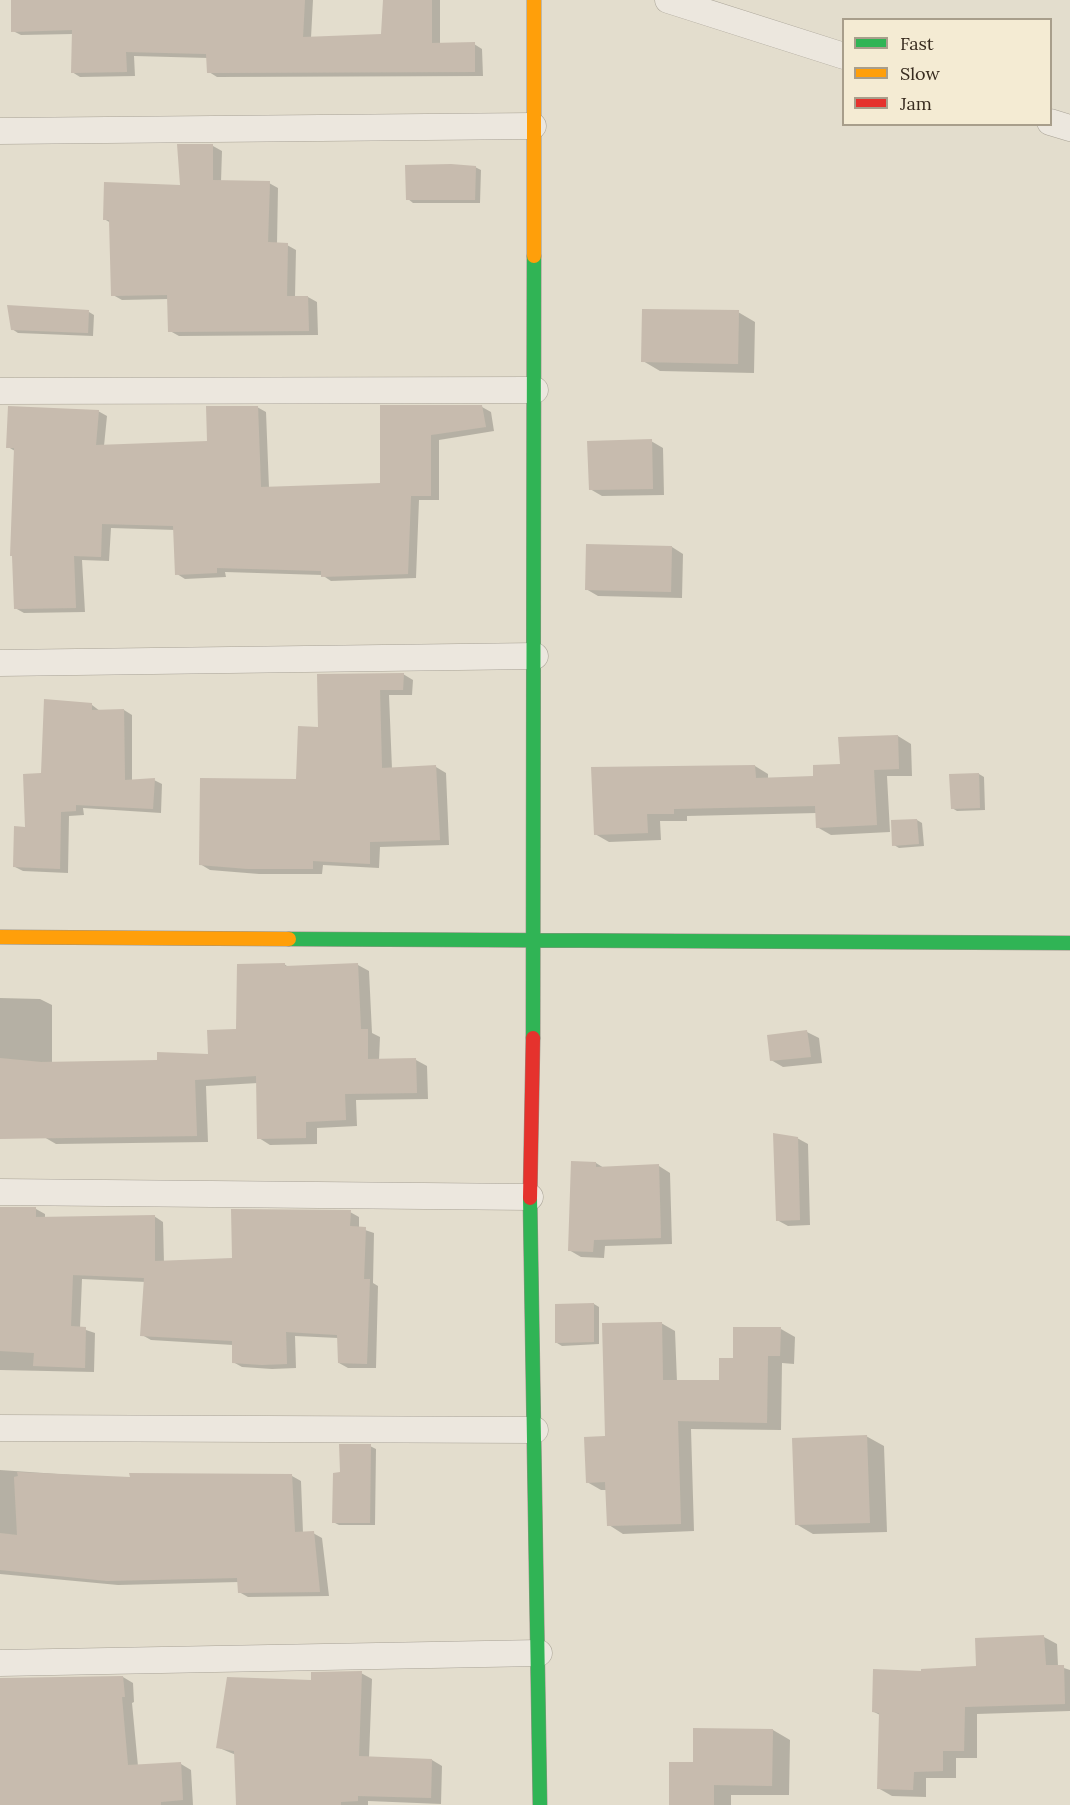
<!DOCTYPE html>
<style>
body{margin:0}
#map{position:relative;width:1070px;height:1805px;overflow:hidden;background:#e3ddcd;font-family:Lora,serif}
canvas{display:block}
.legend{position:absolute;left:842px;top:18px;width:210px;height:108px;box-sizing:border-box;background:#f4ebd3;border:2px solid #a89e8b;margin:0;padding:8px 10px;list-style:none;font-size:18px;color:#372b1f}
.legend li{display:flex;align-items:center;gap:12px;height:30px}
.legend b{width:30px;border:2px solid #a89e8b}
</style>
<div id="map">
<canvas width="1070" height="1805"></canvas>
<ul class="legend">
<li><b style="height:8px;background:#30b455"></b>Fast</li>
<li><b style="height:8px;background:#ff9f0a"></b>Slow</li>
<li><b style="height:8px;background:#e5322d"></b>Jam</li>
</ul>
</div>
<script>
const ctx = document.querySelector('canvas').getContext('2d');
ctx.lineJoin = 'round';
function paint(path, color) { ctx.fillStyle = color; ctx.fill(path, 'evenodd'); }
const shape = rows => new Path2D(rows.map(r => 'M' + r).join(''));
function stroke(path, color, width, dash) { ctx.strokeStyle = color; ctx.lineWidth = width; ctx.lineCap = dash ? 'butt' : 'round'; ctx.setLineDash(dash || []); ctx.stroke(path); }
paint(shape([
 [13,0,313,0,311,38,383,35,384,0,440,0,440,44,474,44,482,49,483,76,217,77,209,72,208,58,134,56,135,76,80,77,72,72,73,34,21,35,13,31],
 [179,146,213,146,222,151,221,182,269,183,278,188,277,244,287,245,296,250,295,297,308,297,317,302,318,335,179,336,170,331,169,299,122,300,113,295,111,223,104,219,181,187],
 [475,167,481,170,480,203,413,203,408,199],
 [89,312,94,315,93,336,18,333,12,329],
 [738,312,755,322,754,373,660,371,643,361],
 [257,407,266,412,269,488,381,485,381,407,482,407,491,412,494,431,439,440,439,500,419,500,416,578,331,581,322,575,225,572,226,577,185,579,177,574,175,530,111,528,109,561,82,560,85,612,24,613,15,608,15,451,8,447,98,411,107,416,104,446,209,443],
 [651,441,663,448,664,495,602,496,590,489],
 [672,547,683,554,682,598,598,596,586,589],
 [403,674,413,680,412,695,389,695,392,769,436,767,446,773,449,845,380,847,379,868,323,865,322,874,259,874,210,870,200,864,298,780,320,728],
 [92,705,100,711,124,710,132,715,132,781,154,780,162,784,161,813,83,808,84,815,69,816,68,873,23,871,15,867,42,774],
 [898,736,911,744,912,776,887,776,890,832,831,835,817,827,817,813,687,816,687,821,660,821,661,840,609,842,595,834,755,766,768,774,768,779,815,777],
 [979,774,984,777,985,810,957,811,952,808],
 [917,820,922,823,924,846,899,848,894,845],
 [284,964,290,968,358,965,369,971,372,1033,380,1037,379,1060,416,1060,427,1066,428,1099,356,1100,357,1126,317,1128,317,1144,270,1145,259,1138,258,1083,206,1086,208,1142,56,1144,44,1137,0,1085,0,998,40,999,52,1005,52,1063,159,1061,210,1056,237,1030],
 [807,1032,819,1038,822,1063,783,1067,771,1060],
 [797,1138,808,1144,810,1225,788,1226,777,1220],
 [572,1162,596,1163,604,1168,659,1166,670,1173,672,1244,605,1246,604,1258,581,1257,569,1250],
 [0,1209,36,1209,45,1214,45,1218,154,1216,163,1222,164,1263,234,1260,350,1212,359,1217,359,1228,374,1233,373,1283,378,1286,376,1368,348,1368,339,1363,338,1338,295,1336,296,1368,272,1369,242,1367,233,1362,233,1345,151,1340,142,1335,146,1282,82,1279,80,1328,95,1333,94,1372,0,1370],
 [594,1304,599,1307,599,1344,562,1346,557,1343],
 [661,1323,675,1331,677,1382,720,1382,781,1329,795,1337,794,1364,782,1363,781,1430,691,1429,694,1531,623,1534,609,1525,607,1490,601,1490,587,1482],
 [866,1436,884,1446,887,1532,813,1534,796,1524],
 [370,1446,376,1449,375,1525,339,1525,333,1522,342,1474],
 [0,1470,131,1479,292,1476,301,1481,303,1533,313,1533,322,1538,329,1596,248,1597,239,1592,239,1582,118,1585,0,1574],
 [1044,1637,1057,1644,1058,1666,1070,1670,1070,1711,977,1714,977,1758,956,1758,956,1778,926,1778,926,1797,892,1796,878,1788,880,1715,874,1712,923,1673,977,1668,977,1639],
 [361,1673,372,1679,369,1758,432,1760,442,1766,441,1804,368,1801,368,1805,237,1805,236,1755,217,1747,313,1681],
 [123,1677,133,1683,134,1702,132,1703,138,1766,181,1764,191,1770,193,1805,0,1805,0,1702],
 [773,1730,790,1740,789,1795,731,1795,731,1805,670,1805,694,1764]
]), '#0003');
paint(shape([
 [11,0,305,0,303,37,381,34,383,0,432,0,432,43,475,42,475,72,207,73,206,54,126,52,127,72,71,73,72,30,11,32],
 [177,144,213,144,213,180,270,181,268,242,288,243,287,296,308,296,309,331,168,332,167,295,111,296,109,220,103,220,104,182,180,185],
 [451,164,476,166,475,200,406,200,405,165],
 [7,305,89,310,88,333,11,330],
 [642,309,739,310,738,364,641,362],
 [380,405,482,405,486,427,431,435,431,496,411,496,408,574,321,577,321,571,217,568,217,573,175,575,173,526,102,524,101,557,74,556,76,608,14,609,12,556,10,556,14,448,6,448,8,406,99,410,96,445,207,441,206,406,258,406,261,487,380,483],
 [652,439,653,489,589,490,587,441],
 [586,544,672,546,671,592,585,590],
 [404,673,403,690,380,690,382,768,436,765,440,840,370,842,370,864,313,861,313,869,248,869,199,865,200,778,296,779,298,726,318,727,317,674],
 [44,699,92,703,92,710,124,709,125,780,155,778,153,809,76,805,76,811,61,812,60,869,13,867,14,826,25,827,23,774,41,773],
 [898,735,899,769,874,770,877,825,816,828,815,806,674,809,674,814,647,814,648,833,594,835,591,767,755,765,756,778,813,776,813,765,840,764,838,737],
 [979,773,980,808,951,809,949,774],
 [917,819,919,844,892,846,891,820],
 [285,963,285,966,358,963,361,1029,368,1029,368,1059,416,1058,417,1093,345,1094,346,1120,306,1122,306,1138,257,1139,256,1076,195,1080,197,1136,0,1139,0,1058,41,1062,157,1060,157,1052,208,1054,207,1030,236,1029,237,964],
 [807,1030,811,1057,770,1061,767,1035],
 [773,1133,798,1137,800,1220,776,1221],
 [571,1161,596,1162,596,1167,659,1164,661,1238,594,1240,593,1252,568,1251],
 [0,1207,36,1207,36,1217,155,1215,155,1261,232,1258,231,1209,351,1210,350,1226,366,1227,364,1279,370,1279,367,1364,338,1363,337,1335,286,1332,287,1364,262,1365,232,1363,232,1341,140,1336,144,1278,73,1275,71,1326,86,1327,85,1368,33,1366,34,1353,0,1351],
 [594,1303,594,1342,555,1343,555,1304],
 [662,1322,663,1380,719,1380,719,1358,733,1358,733,1327,781,1327,780,1356,768,1356,767,1423,678,1421,681,1524,607,1526,605,1482,586,1483,584,1437,605,1436,602,1323],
 [867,1435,870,1523,795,1525,792,1438],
 [339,1444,371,1444,370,1523,332,1523,333,1473,340,1472],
 [17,1472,130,1477,129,1473,292,1474,295,1532,314,1531,320,1592,238,1593,237,1578,107,1581,0,1570,0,1533,17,1535,14,1477,18,1476],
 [1044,1635,1046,1665,1064,1665,1065,1704,965,1707,964,1751,943,1751,943,1771,914,1772,913,1790,877,1789,879,1713,872,1712,873,1669,921,1671,921,1669,976,1666,975,1638],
 [362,1671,359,1756,432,1759,431,1798,358,1796,358,1801,341,1802,341,1805,236,1805,234,1751,216,1748,227,1677,311,1680,311,1672],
 [123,1676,125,1697,122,1697,128,1765,181,1762,183,1800,161,1802,161,1805,0,1805,0,1678],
 [693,1728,773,1729,772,1786,714,1785,714,1805,669,1805,669,1762,693,1762]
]), '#c7bbae');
const street = shape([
 [668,0,844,56],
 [1050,122,1070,128],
 [0,131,533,126],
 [0,391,535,390],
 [0,663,535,656],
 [0,1192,530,1197],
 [0,1428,535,1430],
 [0,1663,539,1653]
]);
const fast = shape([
 [289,939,1070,943],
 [533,1038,534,256],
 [530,1198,540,1805]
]);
const slow = shape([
 [534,0,534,256],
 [0,937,289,939]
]);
const jam = shape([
 [530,1198,533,1038]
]);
stroke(street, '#a8a296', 27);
stroke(fast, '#989186', 15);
stroke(slow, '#989186', 15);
stroke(jam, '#989186', 15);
stroke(street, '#ece7de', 26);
stroke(fast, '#30b455', 14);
stroke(slow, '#ff9f0a', 14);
stroke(jam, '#e5322d', 14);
</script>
